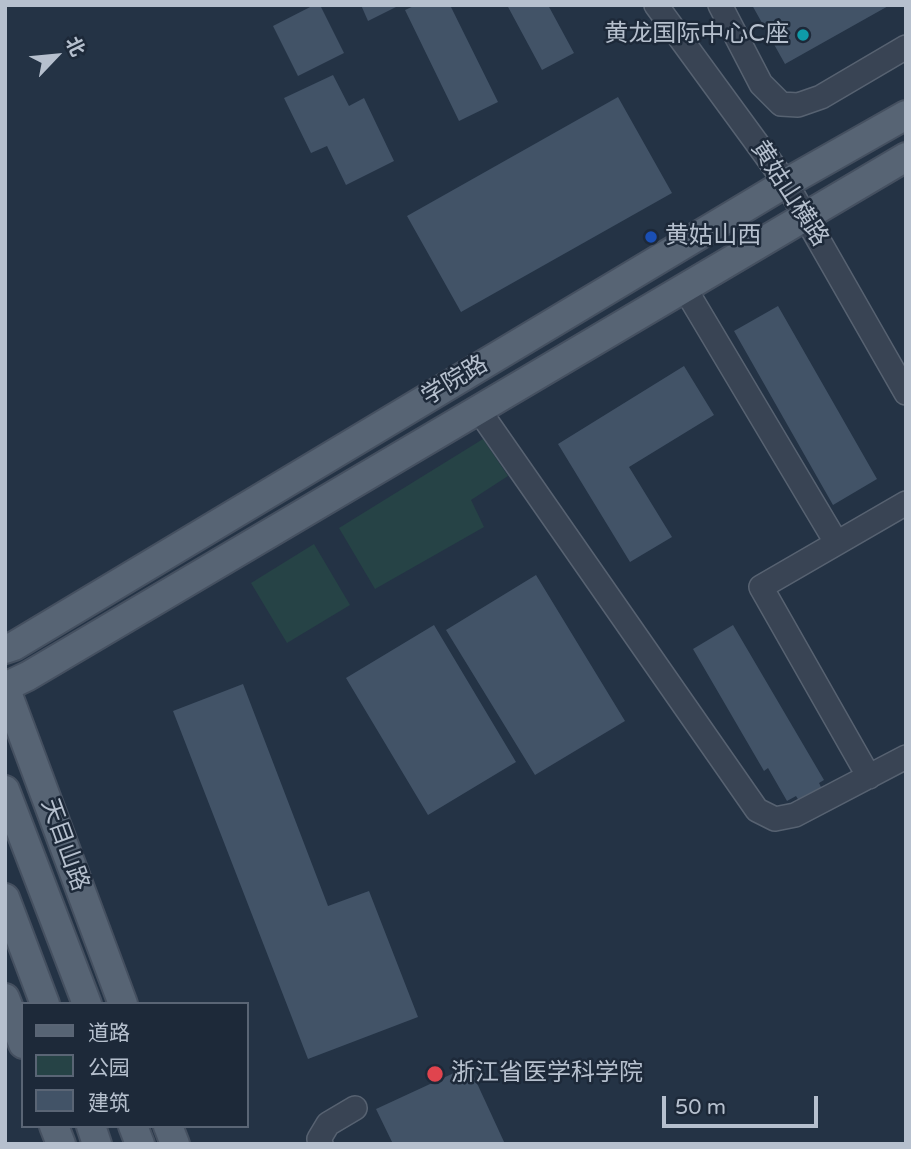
<!DOCTYPE html>
<meta charset="utf-8">
<style>
body{margin:0}
#map{position:relative;width:911px;height:1149px;overflow:hidden;background:#243345;font-family:"Varela Round","Noto Sans SC",sans-serif}
canvas{display:block}
.frame{position:absolute;inset:0;border:7px solid #b6c0ce;pointer-events:none}
.legend{position:absolute;left:21px;top:1002px;width:228px;height:126px;box-sizing:border-box;background:#1d2939;border:2px solid #5a6575;margin:0;padding:9px 12px;list-style:none;font-size:21px;color:#b6c0ce}
.legend li{display:flex;align-items:center;gap:14px;height:35px}
.legend b{width:35px;border:2px solid #5a6575}
.north{position:absolute;left:21px;top:21px;width:70px;height:70px;-webkit-text-stroke:5px #1d2939;paint-order:stroke;rotate:64deg;font-size:19px;font-weight:700;line-height:28px;text-align:center;color:#b6c0ce}
.north::after{content:'';display:block;margin:auto;width:24px;height:32px;background:#b6c0ce;clip-path:polygon(50% 0,100% 100%,50% 72%,0 100%)}
.scale{position:absolute;left:662px;top:1096px;width:156px;height:32px;box-sizing:border-box;border:4px solid #b6c0ce;border-top:0;padding-left:9px;font-size:21px;line-height:24px;white-space:nowrap;color:#b6c0ce;-webkit-text-stroke:5px #1d2939;paint-order:stroke}
</style>
<div id="map">
<canvas width="911" height="1149"></canvas>
<div class="frame"></div>
<ul class="legend">
<li><b style="height:9px;background:#576474"></b>道路</li>
<li><b style="height:19px;background:#264346"></b>公园</li>
<li><b style="height:19px;background:#425367"></b>建筑</li>
</ul>
<div class="north">北</div>
<div class="scale">50 m</div>
</div>
<script>
const ctx = document.querySelector('canvas').getContext('2d');
ctx.lineJoin = 'round';
function paint(path, color) { ctx.fillStyle = color; ctx.fill(path, 'evenodd'); }
const shape = rows => new Path2D(rows.map(r => 'M' + r).join(''));
function stroke(path, color, width, dash) { ctx.strokeStyle = color; ctx.lineWidth = width; ctx.lineCap = dash ? 'butt' : 'round'; ctx.setLineDash(dash || []); ctx.stroke(path); }
function label(font, color, halo, rows, align = 'center') {
  ctx.font = font + ' "Varela Round","Noto Sans SC",sans-serif'; ctx.lineWidth = 5; ctx.setLineDash([]); ctx.textBaseline = 'middle'; ctx.strokeStyle = halo; ctx.fillStyle = color; for (const [text, x, y, turn = 0] of rows) {
    ctx.save(); ctx.translate(x, y); ctx.rotate((+turn || 0) * Math.PI / 180); ctx.textAlign = isNaN(turn) ? turn : align; if (halo) ctx.strokeText(text, 0, 0); ctx.fillText(text, 0, 0); ctx.restore();
  }
}
paint(shape([
 [483,439,508,476,471,500,484,527,375,589,339,528],
 [314,544,350,605,287,643,251,583]
]), '#264346');
paint(shape([
 [314,5,320,5,344,53,298,76,273,26],
 [361,5,400,5,368,21],
 [416,5,450,5,498,102,459,121,405,10],
 [507,5,548,5,574,53,542,70],
 [752,5,890,5,785,64],
 [333,75,349,106,364,98,394,161,346,185,327,146,311,153,284,98],
 [618,97,672,193,461,312,407,216],
 [778,306,877,479,833,505,734,331],
 [684,366,714,415,629,467,672,537,630,562,558,444],
 [536,575,625,721,535,775,446,630],
 [434,625,516,762,428,815,346,678],
 [733,625,824,780,819,783,824,793,802,806,796,796,787,801,768,768,764,771,693,649],
 [243,684,328,906,369,891,418,1017,308,1059,173,711],
 [469,1066,505,1144,393,1144,376,1109]
]), '#425367');
const minor = shape([
 [656,5,786,183,906,393],
 [720,5,761,84,781,104,798,105,821,97,906,47],
 [684,287,836,542],
 [478,409,757,810,775,819,795,815,906,757],
 [869,777,761,587,906,503],
 [321,1144,319,1139,328,1124,355,1108]
]);
const major = shape([
 [5,649,14,646,786,183,906,115],
 [5,687,28,676,906,157],
 [5,687,123,1004],
 [5,790,87,1004],
 [5,898,45,1004],
 [5,998,23,1044],
 [54,1126,61,1144],
 [91,1126,97,1144],
 [133,1126,140,1144],
 [168,1126,175,1144]
]);
stroke(minor, '#576271', 26);
stroke(major, '#455060', 32);
stroke(minor, '#394454', 23);
stroke(major, '#576474', 28);
for (const [x, y, r, color] of [
 [803,35,7,"#0f9aa8"],
 [651,237,7,"#1a4fb4"],
 [435,1074,9,"#e0444e"]
]) { const dot = new Path2D(); dot.arc(x, y, r, 0, 2 * Math.PI); ctx.fillStyle = color; ctx.fill(dot); stroke(dot, '#1d2939', 2.5); }
label('24px', '#b6c0ce', '#1d2939', [
 ["黄龙国际中心C座",789,35,"right"],
 ["黄姑山西",665,237],
 ["浙江省医学科学院",451,1074]
], 'left');
label('24px', '#b6c0ce', '#1d2939', [
 ["黄姑山横路",789,194,57],
 ["学院路",455,381,-31],
 ["天目山路",64,845,70]
]);
</script>
